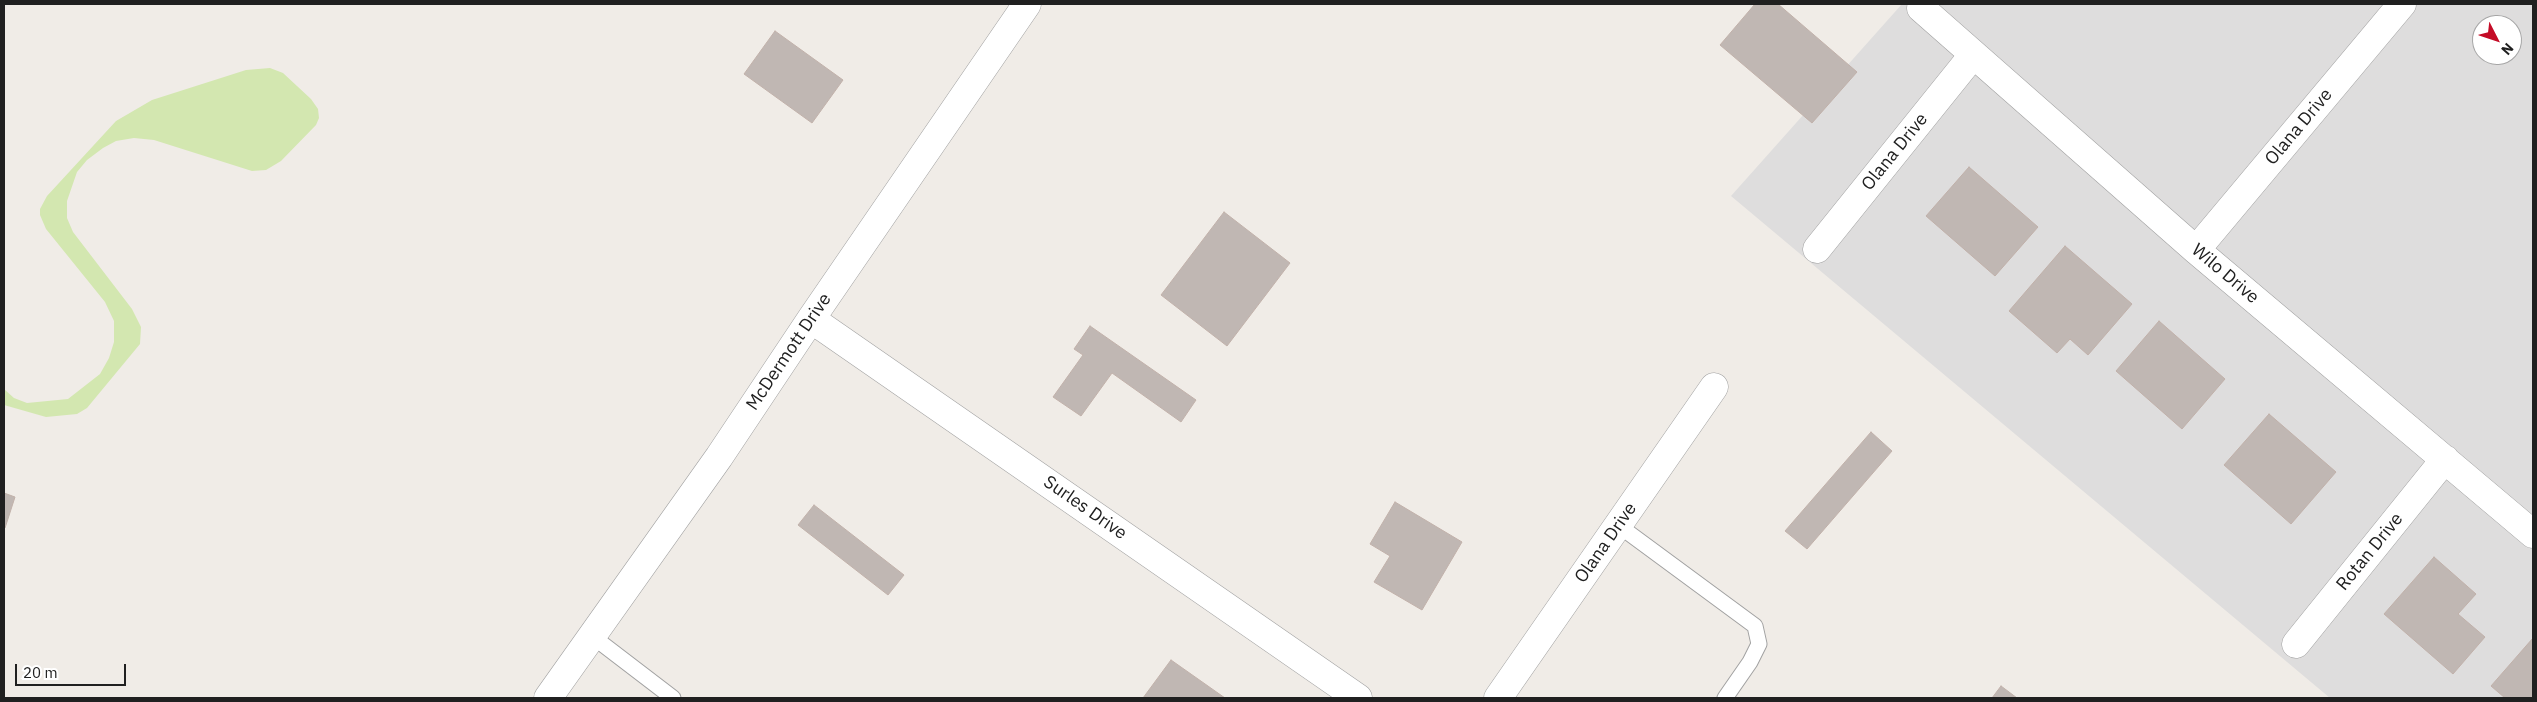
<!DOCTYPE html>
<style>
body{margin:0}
#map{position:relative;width:2537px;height:702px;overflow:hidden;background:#f0ece7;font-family:"IBM Plex Sans",sans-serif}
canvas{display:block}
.frame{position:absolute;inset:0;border:5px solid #202020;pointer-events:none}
.north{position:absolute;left:2472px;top:15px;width:50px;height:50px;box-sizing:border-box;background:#fff;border:1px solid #a6a6a6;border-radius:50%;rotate:131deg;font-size:14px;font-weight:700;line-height:20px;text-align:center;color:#202020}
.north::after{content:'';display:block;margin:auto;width:18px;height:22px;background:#c40c27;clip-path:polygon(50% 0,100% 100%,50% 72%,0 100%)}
.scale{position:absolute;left:15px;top:664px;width:111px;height:22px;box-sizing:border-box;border:2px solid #202020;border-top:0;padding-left:6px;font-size:15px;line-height:18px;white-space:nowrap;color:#202020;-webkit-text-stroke:4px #fff;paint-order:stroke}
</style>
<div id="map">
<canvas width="2537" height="702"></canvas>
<div class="frame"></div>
<div class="north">N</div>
<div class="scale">20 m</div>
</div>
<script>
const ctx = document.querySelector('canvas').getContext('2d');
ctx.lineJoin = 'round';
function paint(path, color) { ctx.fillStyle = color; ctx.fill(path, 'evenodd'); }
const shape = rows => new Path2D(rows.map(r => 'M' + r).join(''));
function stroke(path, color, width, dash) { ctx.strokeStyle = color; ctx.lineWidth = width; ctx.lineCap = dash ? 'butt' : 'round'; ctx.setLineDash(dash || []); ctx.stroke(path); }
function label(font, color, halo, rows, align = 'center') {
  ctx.font = font + ' "IBM Plex Sans",sans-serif'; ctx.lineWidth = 4; ctx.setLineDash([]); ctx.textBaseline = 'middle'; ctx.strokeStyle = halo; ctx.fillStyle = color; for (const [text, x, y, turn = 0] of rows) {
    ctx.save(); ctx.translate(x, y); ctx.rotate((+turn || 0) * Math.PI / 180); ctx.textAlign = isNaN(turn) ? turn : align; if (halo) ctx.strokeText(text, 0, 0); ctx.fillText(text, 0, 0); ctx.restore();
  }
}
paint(shape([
 [1902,4,2533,4,2533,698,2330,698,1731,196],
 [2482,25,2512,25,2512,55,2482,55]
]), '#dedddd');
paint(shape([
 [270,68,283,73,311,99,318,109,319,118,316,125,281,161,266,170,252,171,154,140,134,138,116,141,103,148,87,160,77,172,67,201,67,218,73,232,132,309,141,327,140,344,87,408,77,414,46,417,4,405,4,389,14,398,27,403,68,399,100,374,109,358,114,342,114,321,105,302,46,229,40,215,40,209,47,196,116,121,152,100,246,70]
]), '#d3e7b0');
const building = shape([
 [1755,4,1778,4,1857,72,1812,123,1720,45,1755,4],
 [775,31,843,80,812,123,744,74,775,31],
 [1969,167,2038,227,1995,276,1926,216,1969,167],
 [1224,212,1290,263,1227,346,1161,295,1224,212],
 [2065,246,2132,304,2088,355,2070,339,2057,353,2009,311,2065,246],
 [2159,321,2225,379,2182,429,2116,371,2159,321],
 [1090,326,1196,400,1181,422,1112,373,1081,416,1053,397,1083,355,1074,349,1090,326],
 [2269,414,2336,472,2291,524,2224,465,2269,414],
 [1871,432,1892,451,1807,549,1785,531,1871,432],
 [4,493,15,497,5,528,4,528,4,493],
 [1395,502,1462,542,1422,610,1374,582,1390,556,1370,544,1395,502],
 [814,505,904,575,888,595,798,525,814,505],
 [2434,557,2476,594,2458,614,2485,637,2453,674,2384,614,2434,557],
 [2533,638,2533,698,2505,698,2491,686,2533,638],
 [1171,660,1225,698,1143,698,1171,660],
 [2001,686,2017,698,1992,698,2001,686]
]);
paint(building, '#c0b7b3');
stroke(building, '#c1b1aa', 1);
const service = shape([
 [1618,525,1755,626,1759,644,1750,662,1725,698],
 [592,636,673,698]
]);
const minor = shape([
 [1921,8,2196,250,2533,534],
 [1817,249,1973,55],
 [2196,250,2402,4],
 [811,319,1358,698],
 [2296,644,2445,459],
 [548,698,719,457,811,319,1027,4],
 [1498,698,1714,387]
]);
stroke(service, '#a1a1a1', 17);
stroke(minor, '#a1a1a1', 29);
stroke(service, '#fff', 15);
stroke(minor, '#fff', 28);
label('18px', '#202020', '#fff', [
 ["Olana Drive",2299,127,-50],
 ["Olana Drive",1895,152,-51],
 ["Wilo Drive",2225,274,40],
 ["McDermott Drive",789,352,-56],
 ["Surles Drive",1085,508,35],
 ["Olana Drive",1606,543,-55],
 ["Rotan Drive",2370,552,-51]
]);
</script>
